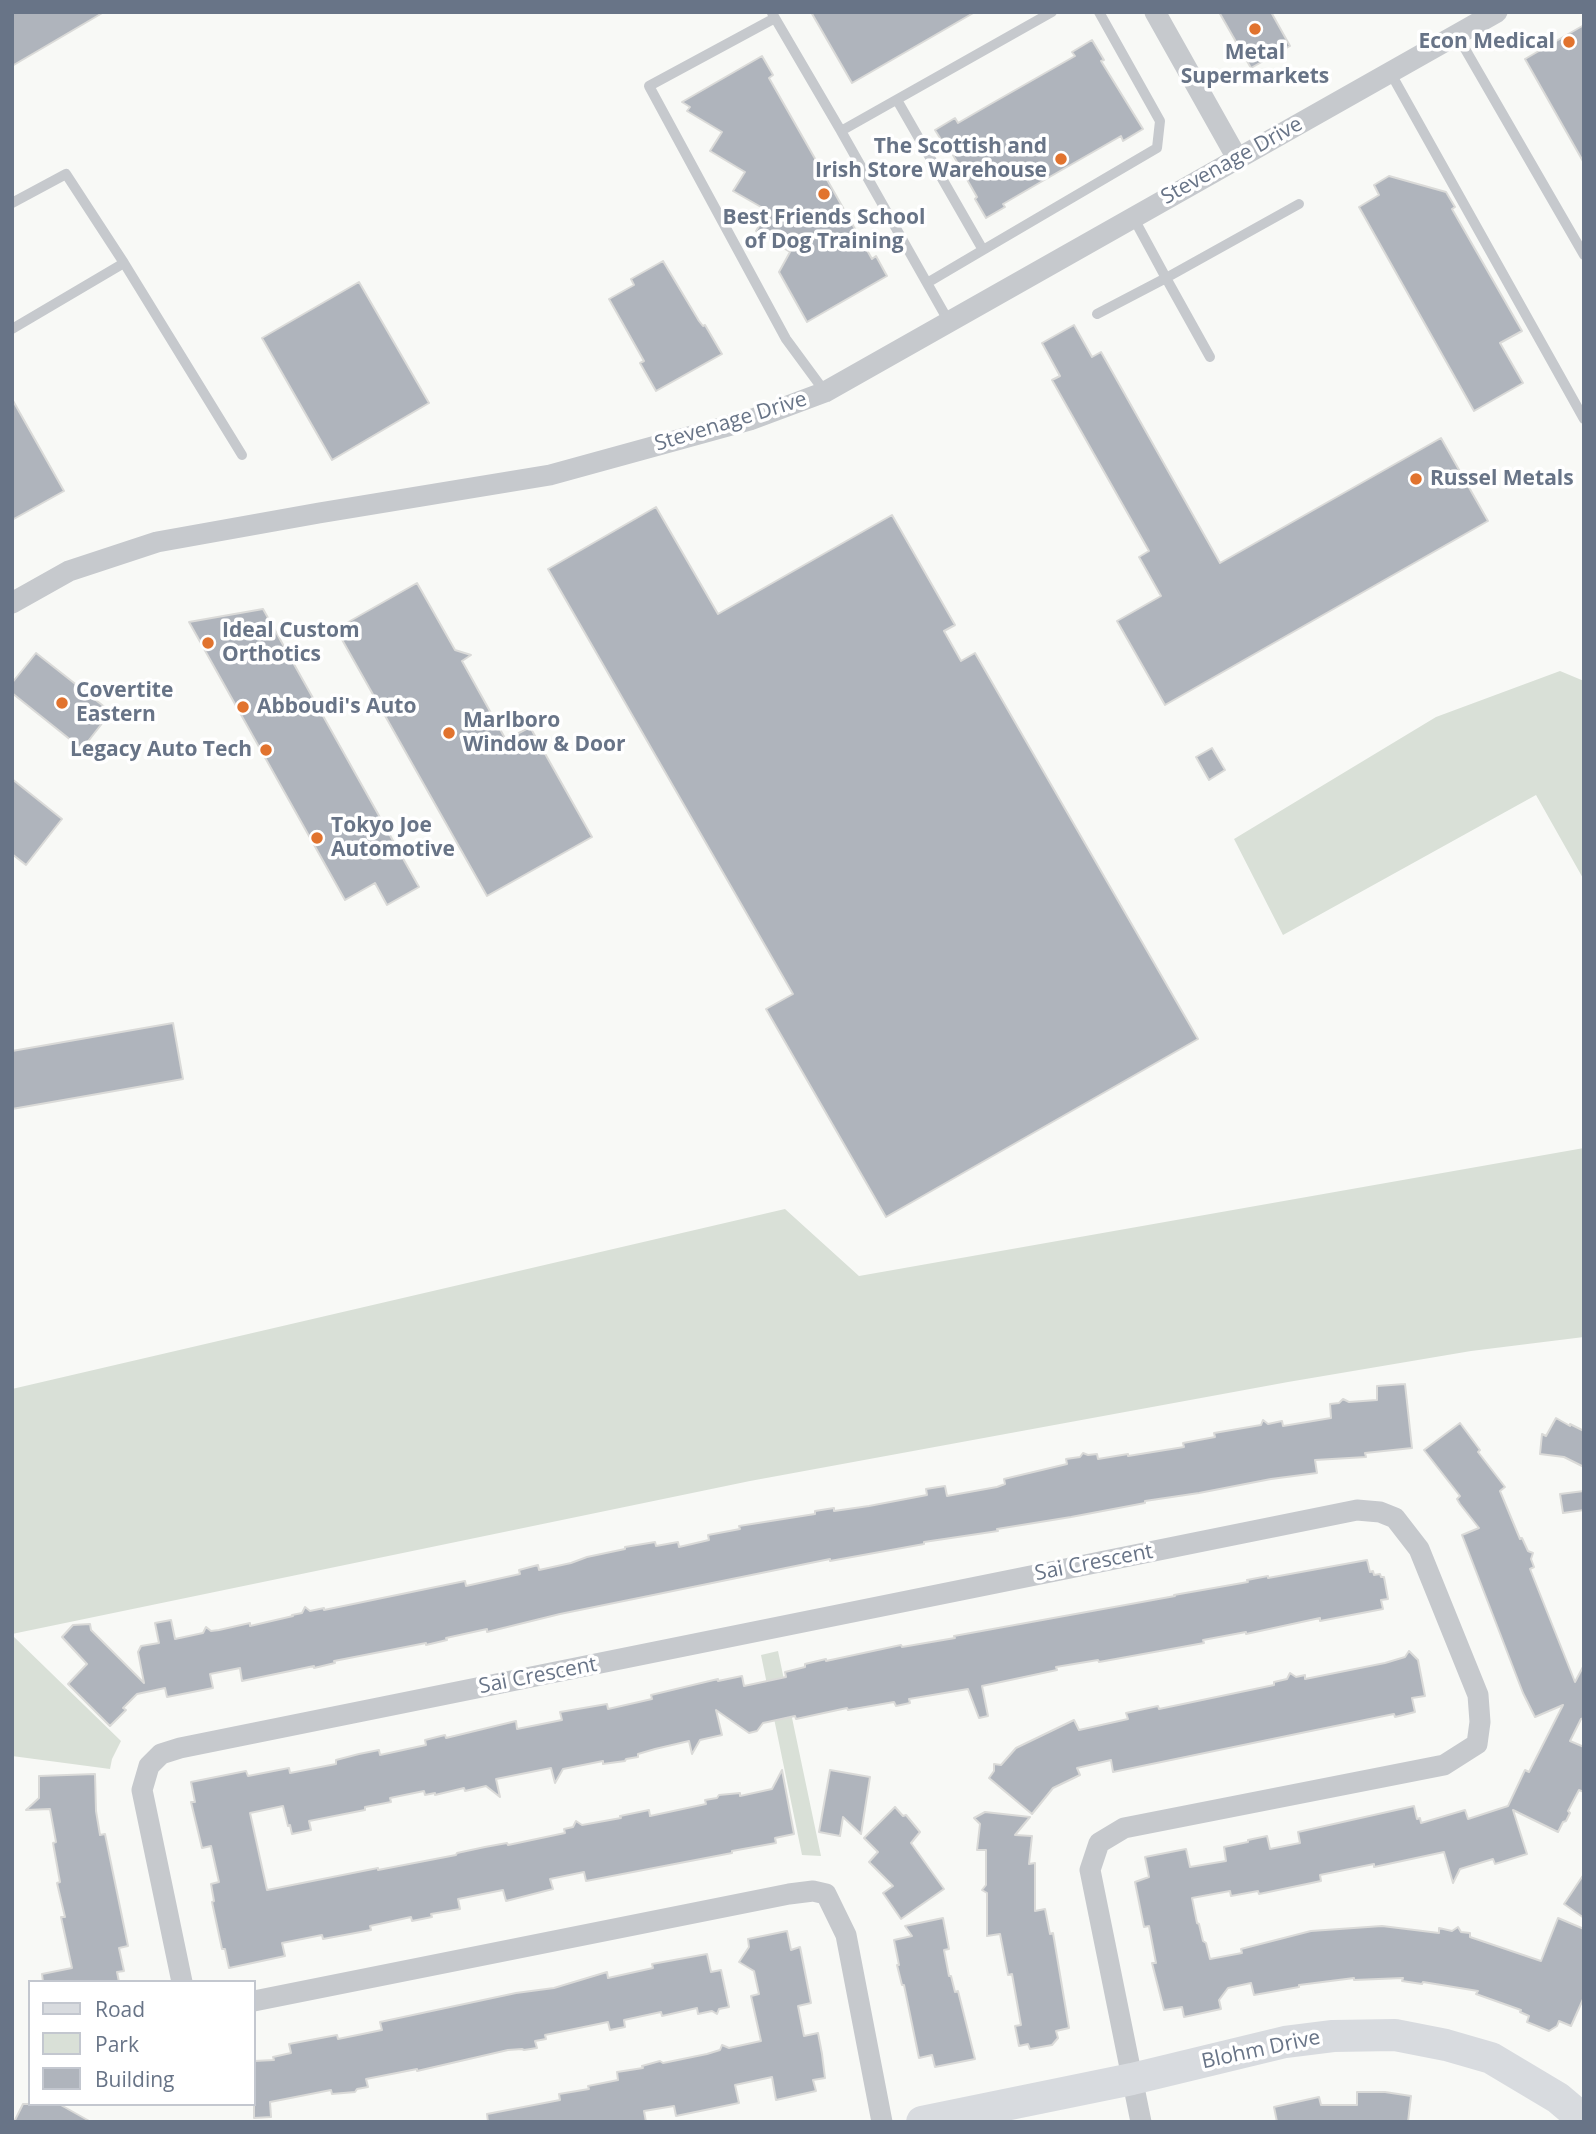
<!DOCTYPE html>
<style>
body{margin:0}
#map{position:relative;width:1596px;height:2134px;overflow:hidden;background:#f8f9f6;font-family:"Open Sans",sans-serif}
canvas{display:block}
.frame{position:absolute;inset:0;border:14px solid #687487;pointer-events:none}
.legend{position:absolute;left:28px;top:1980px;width:228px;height:126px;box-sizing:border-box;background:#fff;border:2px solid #c3c7cf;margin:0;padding:9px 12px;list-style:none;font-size:21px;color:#687487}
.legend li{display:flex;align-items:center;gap:14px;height:35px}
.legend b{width:35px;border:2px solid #c3c7cf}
</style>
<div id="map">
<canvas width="1596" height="2134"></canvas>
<div class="frame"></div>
<ul class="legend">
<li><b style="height:9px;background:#d8dbdf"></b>Road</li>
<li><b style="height:19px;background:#d9e0d7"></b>Park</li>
<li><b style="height:19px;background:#afb4bc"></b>Building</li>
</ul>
</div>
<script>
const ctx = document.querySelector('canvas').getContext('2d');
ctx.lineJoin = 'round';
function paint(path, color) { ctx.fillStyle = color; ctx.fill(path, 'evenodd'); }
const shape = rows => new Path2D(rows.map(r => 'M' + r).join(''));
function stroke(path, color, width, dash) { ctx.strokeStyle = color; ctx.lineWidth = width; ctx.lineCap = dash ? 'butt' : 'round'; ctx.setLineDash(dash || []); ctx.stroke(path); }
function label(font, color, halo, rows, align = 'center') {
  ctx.font = font + ' "Open Sans",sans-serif'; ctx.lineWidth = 7; ctx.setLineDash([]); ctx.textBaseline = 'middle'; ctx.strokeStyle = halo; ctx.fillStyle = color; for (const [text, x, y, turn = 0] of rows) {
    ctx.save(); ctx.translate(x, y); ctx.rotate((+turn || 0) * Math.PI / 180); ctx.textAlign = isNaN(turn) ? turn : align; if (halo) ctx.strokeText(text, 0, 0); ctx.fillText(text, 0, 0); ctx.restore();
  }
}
paint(shape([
 [1560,671,1584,681,1584,880,1536,795,1283,935,1234,839,1436,717],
 [1584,1148,1584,1337,1471,1351,1288,1382,750,1481,12,1634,12,1389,785,1209,859,1276],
 [12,1635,121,1741,112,1759,110,1769,12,1756],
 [778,1651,821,1856,802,1855,761,1655]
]), '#d9e0d7');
const building = shape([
 [12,12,104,12,12,66,12,12],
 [811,12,975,12,852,83,811,12],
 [1219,12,1271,12,1290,46,1251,68,1219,12],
 [1584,25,1584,163,1525,59,1584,25],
 [1092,40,1104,60,1101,61,1143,129,1123,141,1121,136,1046,179,1003,204,1005,207,986,218,975,199,977,197,949,148,947,149,935,130,955,118,958,123,989,105,1075,56,1072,52,1092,40],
 [762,56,773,75,769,78,846,213,872,259,876,256,887,276,807,322,779,272,790,252,756,231,768,211,733,191,745,172,710,151,722,132,687,111,690,107,682,102,762,56],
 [1389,176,1446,192,1455,207,1452,209,1522,331,1500,343,1523,383,1474,411,1359,207,1379,195,1374,185,1389,176],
 [663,261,699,321,703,326,705,325,722,354,656,391,640,363,644,361,609,299,634,285,631,279,663,261],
 [359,282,429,403,332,460,262,338,359,282],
 [1074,325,1092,357,1101,352,1220,563,1441,438,1488,521,1165,705,1117,621,1161,596,1139,557,1149,551,1052,380,1060,376,1042,343,1074,325],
 [12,399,64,491,12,520,12,399],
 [656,507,718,614,892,515,955,625,944,631,961,661,975,653,1198,1039,886,1217,766,1009,793,994,548,569,656,507],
 [417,583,455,650,471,655,462,661,506,740,530,727,592,837,487,896,336,629,417,583],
 [263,609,419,887,387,905,375,883,345,900,189,622,263,609],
 [36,653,111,712,82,749,12,693,12,683,36,653],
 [1212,748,1225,770,1209,780,1196,757,1212,748],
 [12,779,62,819,26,865,12,854,12,779],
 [173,1023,183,1079,12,1109,12,1051,173,1023],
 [1405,1384,1412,1448,1365,1453,1366,1457,1315,1460,1317,1473,1271,1479,1199,1493,1145,1501,1145,1503,1071,1517,997,1529,998,1531,924,1542,924,1544,830,1561,830,1559,560,1614,487,1632,487,1629,446,1638,447,1640,426,1645,426,1643,334,1661,335,1663,314,1668,314,1666,242,1681,240,1668,210,1674,213,1688,167,1697,165,1688,137,1694,123,1708,126,1710,110,1726,68,1684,87,1664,62,1637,73,1625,90,1624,91,1630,144,1683,138,1652,141,1646,159,1643,155,1623,171,1620,175,1639,203,1633,206,1627,211,1631,219,1630,250,1623,250,1626,293,1616,292,1615,302,1613,305,1607,310,1611,324,1608,324,1610,465,1581,466,1586,520,1574,519,1570,538,1565,539,1570,571,1563,587,1557,625,1549,625,1547,655,1542,656,1546,678,1542,679,1547,709,1540,708,1535,740,1529,739,1526,815,1514,815,1511,834,1508,834,1511,869,1506,927,1495,926,1489,945,1486,947,1496,997,1487,1005,1484,1004,1479,1067,1464,1066,1459,1080,1457,1083,1453,1088,1455,1097,1454,1098,1459,1128,1454,1128,1456,1184,1447,1183,1443,1215,1437,1214,1433,1261,1425,1263,1420,1268,1424,1282,1421,1283,1426,1331,1418,1330,1404,1339,1403,1343,1399,1349,1402,1377,1400,1377,1386,1405,1384],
 [1556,1418,1570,1426,1570,1424,1584,1431,1584,1467,1564,1457,1540,1454,1542,1434,1546,1436,1556,1418],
 [1460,1423,1480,1450,1478,1452,1505,1487,1500,1491,1520,1539,1522,1538,1528,1551,1533,1553,1531,1559,1534,1567,1530,1569,1575,1682,1584,1665,1584,1718,1581,1719,1570,1741,1584,1747,1584,1792,1579,1790,1568,1811,1570,1813,1566,1821,1563,1822,1558,1832,1513,1810,1527,1854,1495,1864,1493,1859,1460,1869,1453,1883,1444,1852,1374,1867,1374,1864,1320,1875,1321,1881,1259,1894,1258,1891,1231,1896,1230,1891,1192,1898,1197,1923,1199,1924,1203,1941,1206,1943,1210,1959,1242,1953,1241,1949,1311,1931,1382,1926,1439,1933,1439,1928,1452,1931,1458,1927,1461,1932,1470,1933,1470,1937,1541,1961,1558,1918,1584,1929,1584,1997,1571,2026,1559,2021,1557,2026,1549,2031,1527,2022,1529,2016,1520,2012,1521,2010,1476,1994,1478,1991,1423,1982,1422,1984,1402,1981,1403,1978,1354,1980,1354,1978,1299,1985,1299,1987,1254,1995,1251,1983,1228,1988,1219,2000,1221,2009,1184,2017,1182,2007,1164,2010,1152,1963,1156,1963,1149,1926,1144,1927,1135,1882,1149,1877,1145,1857,1186,1849,1190,1867,1226,1861,1224,1847,1248,1842,1248,1840,1267,1836,1270,1849,1300,1843,1298,1832,1414,1806,1417,1819,1420,1818,1421,1823,1465,1810,1468,1819,1508,1806,1525,1770,1529,1772,1563,1705,1535,1717,1523,1693,1462,1535,1479,1528,1460,1504,1457,1499,1460,1496,1424,1450,1460,1423],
 [1584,1491,1584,1510,1563,1513,1560,1494,1584,1491],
 [1367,1560,1370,1572,1373,1571,1374,1575,1380,1574,1381,1577,1384,1577,1388,1599,1381,1600,1383,1609,1320,1621,1320,1618,1246,1634,1246,1632,1203,1640,1204,1643,1099,1662,1098,1660,1056,1667,1057,1670,982,1686,988,1716,979,1718,968,1689,909,1699,910,1703,896,1706,894,1702,848,1710,847,1708,796,1719,795,1716,763,1723,757,1731,749,1733,716,1710,722,1735,700,1740,692,1754,689,1741,655,1749,638,1754,638,1757,626,1759,625,1761,603,1764,603,1761,563,1769,555,1783,551,1768,496,1779,500,1797,486,1786,465,1791,464,1788,435,1795,435,1793,425,1795,424,1791,390,1798,391,1802,365,1807,365,1810,309,1821,311,1830,292,1834,290,1825,288,1826,283,1806,250,1813,267,1890,378,1868,378,1870,456,1855,457,1853,485,1847,507,1843,508,1845,565,1833,564,1829,573,1827,576,1821,582,1825,621,1818,620,1816,649,1810,650,1816,706,1804,705,1800,717,1798,719,1795,740,1793,740,1796,772,1789,782,1770,794,1834,775,1838,776,1843,732,1851,732,1853,586,1881,584,1872,550,1879,553,1889,506,1901,503,1890,458,1899,460,1909,431,1914,432,1917,412,1921,411,1917,370,1926,371,1930,350,1934,323,1939,322,1935,282,1943,285,1956,229,1968,225,1949,222,1949,212,1902,214,1901,211,1884,219,1882,211,1846,202,1848,191,1802,195,1802,191,1782,246,1771,248,1776,289,1768,290,1773,336,1764,336,1760,359,1754,379,1750,380,1755,426,1745,425,1740,445,1735,446,1738,516,1721,517,1729,562,1720,560,1712,607,1704,608,1709,652,1699,651,1695,718,1679,718,1681,742,1676,744,1686,786,1677,785,1672,805,1667,805,1664,826,1659,826,1661,901,1645,902,1647,955,1638,954,1636,1175,1596,1174,1595,1248,1582,1247,1580,1268,1576,1268,1578,1367,1560],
 [1409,1651,1418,1660,1425,1696,1412,1698,1415,1712,1395,1717,1394,1714,1306,1732,1113,1772,1111,1760,1077,1768,1080,1775,1053,1788,1032,1814,989,1778,994,1771,994,1764,1001,1765,1016,1748,1074,1720,1079,1730,1128,1719,1126,1713,1158,1706,1159,1709,1274,1685,1274,1682,1287,1679,1290,1673,1296,1677,1305,1675,1305,1679,1385,1663,1405,1657,1409,1651],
 [830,1770,870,1777,861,1834,843,1817,840,1836,819,1832,830,1770],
 [95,1774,96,1811,100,1835,105,1834,128,1946,119,1948,124,1971,117,1972,119,1982,43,1982,42,1974,72,1968,61,1917,65,1917,57,1883,60,1882,53,1843,56,1842,50,1809,26,1810,39,1798,39,1776,95,1774],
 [895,1807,903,1816,906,1815,920,1832,911,1843,944,1889,901,1919,883,1893,893,1886,869,1862,878,1852,864,1838,895,1807],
 [985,1812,1030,1817,1015,1835,1032,1836,1029,1864,1035,1863,1035,1911,1045,1909,1050,1934,1053,1933,1069,2028,1056,2031,1058,2038,1052,2045,1030,2049,1028,2044,1019,2046,1015,2026,1021,2025,1012,1974,1008,1975,1000,1934,987,1936,987,1893,982,1890,986,1885,986,1850,977,1850,980,1824,974,1818,985,1812],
 [1584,1874,1584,1918,1564,1904,1584,1874],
 [943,1918,949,1949,944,1950,949,1976,951,1976,955,1992,958,1991,975,2059,935,2067,932,2055,919,2058,904,1985,902,1985,897,1965,899,1965,894,1940,912,1936,905,1926,943,1918],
 [787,1931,791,1950,800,1947,811,2003,798,2006,804,2036,818,2033,822,2054,825,2078,813,2080,816,2091,776,2100,772,2077,735,2085,739,2103,676,2116,674,2106,644,2111,646,2122,488,2122,487,2114,560,2100,559,2094,589,2089,588,2086,618,2080,617,2072,643,2068,642,2066,660,2061,663,2063,707,2054,720,2050,722,2045,729,2048,761,2041,751,1996,759,1994,754,1971,739,1962,749,1947,748,1939,787,1931],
 [707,1954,711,1972,721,1970,729,2007,719,2009,717,2014,712,2011,698,2014,697,2008,662,2016,661,2012,624,2020,625,2027,610,2030,608,2022,545,2035,546,2039,535,2041,537,2048,524,2050,522,2049,508,2050,417,2071,417,2069,366,2079,368,2087,357,2089,355,2092,332,2094,331,2090,270,2102,271,2117,254,2118,254,2061,274,2060,273,2057,291,2053,289,2044,337,2035,338,2039,382,2030,380,2022,516,1993,554,1988,607,1972,608,1978,653,1968,652,1964,707,1954],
 [1357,2092,1385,2092,1411,2096,1408,2122,1277,2122,1274,2107,1319,2097,1321,2105,1357,2105,1357,2092],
 [23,2104,59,2104,91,2122,14,2122,23,2104]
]);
paint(building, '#afb4bc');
stroke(building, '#dadad8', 2);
stroke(shape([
 [772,13,841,131],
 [775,18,649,86,786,339,825,392],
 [1457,35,1584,255],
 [1390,72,1584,419],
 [897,100,983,250,1157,148,1160,121,1099,12],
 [12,203,66,174,124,263,242,455],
 [927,283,983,250],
 [1097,314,1166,278,1133,217],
 [949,322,841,131,1052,12],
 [12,329,124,263],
 [1210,357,1166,278,1299,204]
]), '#c6c9cd', 10);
stroke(shape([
 [1155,12,1237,158],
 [12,603,69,571,157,542,319,513,550,475,750,420,825,392,1497,12],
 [182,1982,142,1790,149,1766,161,1754,180,1748,1357,1510,1380,1512,1395,1518,1419,1549,1478,1695,1480,1722,1477,1744,1444,1765,1124,1828,1099,1843,1090,1870,1141,2122],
 [254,2001,789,1894,813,1891,826,1894,846,1935,882,2122]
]), '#c6c9cd', 21);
stroke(shape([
 [922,2122,1132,2079,1285,2042,1333,2036,1395,2035,1446,2045,1491,2058,1558,2098,1584,2120]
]), '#d8dbdf', 32);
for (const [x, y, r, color] of [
 [1255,29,7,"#e1732e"],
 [1569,42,7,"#e1732e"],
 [1061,159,7,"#e1732e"],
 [824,194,7,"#e1732e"],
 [1416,479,7,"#e1732e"],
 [208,643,7,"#e1732e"],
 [62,703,7,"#e1732e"],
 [243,707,7,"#e1732e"],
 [449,733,7,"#e1732e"],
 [266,750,7,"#e1732e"],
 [317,838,7,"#e1732e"]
]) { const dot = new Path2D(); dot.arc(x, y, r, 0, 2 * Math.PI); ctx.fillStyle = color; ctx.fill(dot); stroke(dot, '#fff', 2.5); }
label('bold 21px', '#687487', '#fff', [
 ["Econ Medical",1555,42,"right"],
 ["Metal",1255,53,"center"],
 ["Supermarkets",1255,77,"center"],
 ["The Scottish and",1047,147,"right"],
 ["Irish Store Warehouse",1047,171,"right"],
 ["Best Friends School",824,218,"center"],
 ["of Dog Training",824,242,"center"],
 ["Russel Metals",1430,479],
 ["Ideal Custom",222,631],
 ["Orthotics",222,655],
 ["Covertite",76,691],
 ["Eastern",76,715],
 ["Abboudi's Auto",257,707],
 ["Marlboro",463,721],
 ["Window & Door",463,745],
 ["Legacy Auto Tech",252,750,"right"],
 ["Tokyo Joe",331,826],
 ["Automotive",331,850]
], 'left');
label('21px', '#687487', '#fff', [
 ["Stevenage Drive",1232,161,-29],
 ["Stevenage Drive",731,422,-17],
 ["Sai Crescent",1094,1563,-11],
 ["Sai Crescent",538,1676,-11],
 ["Blohm Drive",1261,2050,-12]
]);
</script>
